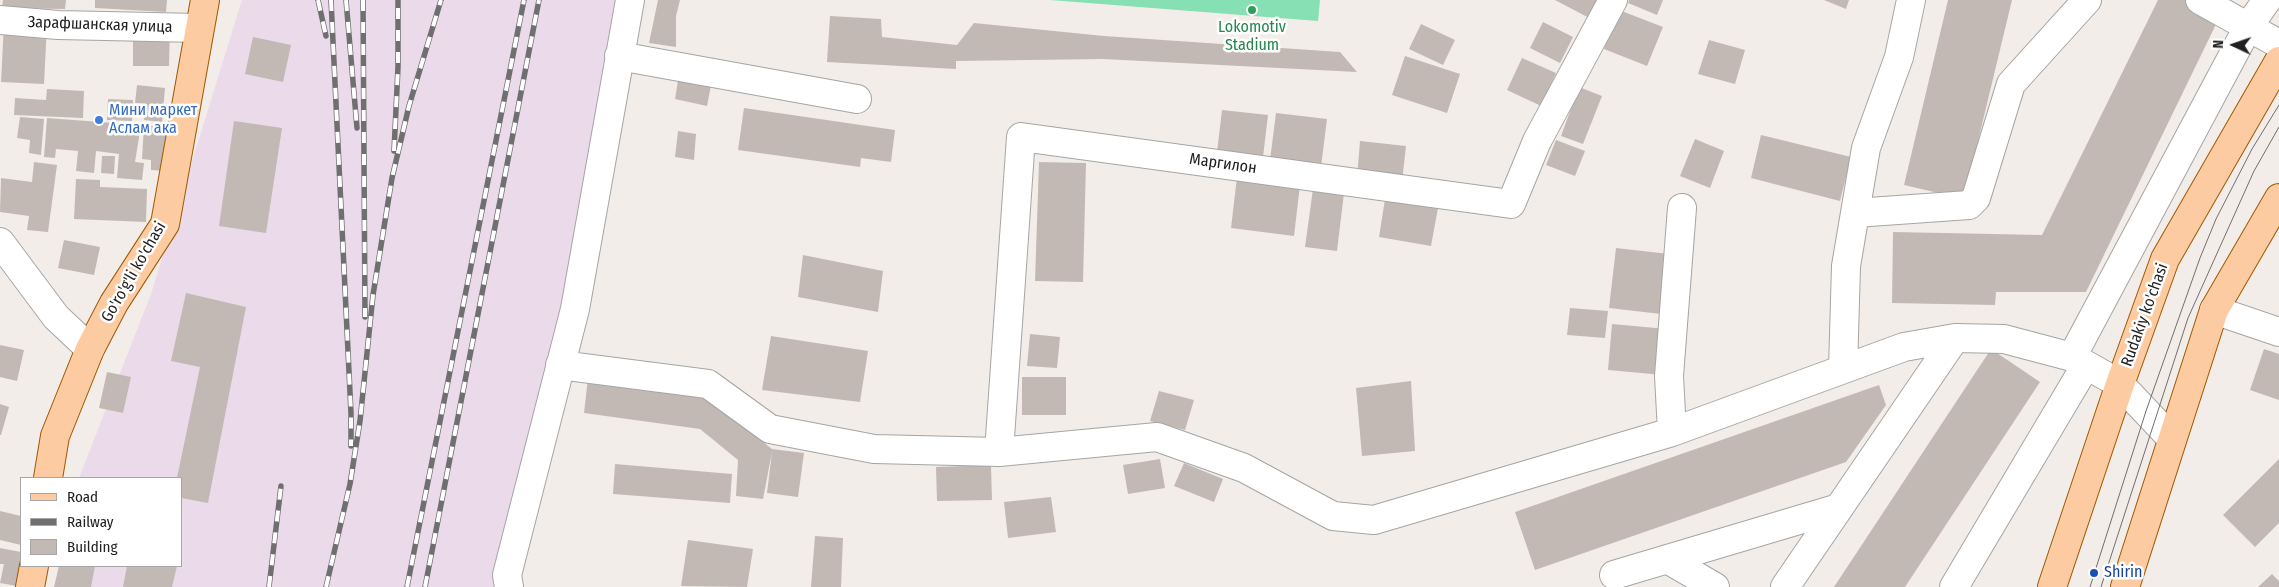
<!DOCTYPE html>
<meta charset="utf-8">
<style>
body{margin:0}
#map{position:relative;width:2279px;height:587px;overflow:hidden;background:#f2ede8;font-family:"Fira Sans Condensed",sans-serif}
canvas{display:block}
.legend{position:absolute;left:20px;top:477px;width:162px;height:90px;box-sizing:border-box;background:#fff;border:1px solid #a6a6a6;margin:0;padding:6px 9px;list-style:none;font-size:15px;color:#212121}
.legend li{display:flex;align-items:center;gap:10px;height:25px}
.legend b{width:25px;border:1px solid #a6a6a6}
.north{position:absolute;left:2209px;top:20px;width:50px;height:50px;-webkit-text-stroke:4px #fff;paint-order:stroke;rotate:273deg;font-size:14px;font-weight:700;line-height:20px;text-align:center;color:#212121}
.north::after{content:'';display:block;margin:auto;width:18px;height:22px;background:#212121;clip-path:polygon(50% 0,100% 100%,50% 72%,0 100%)}
</style>
<div id="map">
<canvas width="2279" height="587"></canvas>
<ul class="legend">
<li><b style="height:6px;background:#fccba2"></b>Road</li>
<li><b style="height:6px;background:#6f6f6f"></b>Railway</li>
<li><b style="height:14px;background:#c3b9b4"></b>Building</li>
</ul>
<div class="north">N</div>
</div>
<script>
const ctx = document.querySelector('canvas').getContext('2d');
ctx.lineJoin = 'round';
function paint(path, color) { ctx.fillStyle = color; ctx.fill(path, 'evenodd'); }
const shape = rows => new Path2D(rows.map(r => 'M' + r).join(''));
function stroke(path, color, width, dash) { ctx.strokeStyle = color; ctx.lineWidth = width; ctx.lineCap = dash ? 'butt' : 'round'; ctx.setLineDash(dash || []); ctx.stroke(path); }
function label(font, color, halo, rows, align = 'center') {
  ctx.font = font + ' "Fira Sans Condensed",sans-serif'; ctx.lineWidth = 5; ctx.setLineDash([]); ctx.textBaseline = 'middle'; ctx.strokeStyle = halo; ctx.fillStyle = color; for (const [text, x, y, turn = 0] of rows) {
    ctx.save(); ctx.translate(x, y); ctx.rotate((+turn || 0) * Math.PI / 180); ctx.textAlign = isNaN(turn) ? turn : align; if (halo) ctx.strokeText(text, 0, 0); ctx.fillText(text, 0, 0); ctx.restore();
  }
}
paint(shape([
 [242,0,624,0,504,587,55,587,59,566,181,566,181,478,79,478,151,294]
]), '#ebdaea');
paint(shape([
 [1050,0,1320,0,1318,21]
]), '#87e0b3');
paint(shape([
 [3,0,66,0,65,9,2,8],
 [95,0,167,0,166,12,95,8],
 [658,0,680,0,676,16,676,47,649,43],
 [1555,0,1604,0,1593,20],
 [1629,0,1663,0,1657,15,1628,3],
 [1824,0,1849,0,1846,9],
 [1948,0,2012,0,1964,199,1904,185],
 [2158,0,2192,0,2221,14,2086,292,1996,292,1995,305,1892,303,1893,232,2042,235],
 [1619,10,1663,27,1647,66,1604,49],
 [830,16,881,19,882,37,957,45,974,23,1104,36,1340,52,1357,72,1103,59,956,61,956,69,827,62],
 [1543,22,1573,37,1560,63,1530,48],
 [4,23,47,25,44,84,1,82],
 [1421,24,1455,40,1443,65,1409,49],
 [133,27,170,27,169,66,133,66],
 [253,37,291,45,283,82,245,74],
 [1709,40,1745,50,1735,84,1698,74],
 [1405,56,1460,74,1447,113,1392,95],
 [1522,58,1556,73,1541,106,1507,90],
 [679,74,712,80,707,106,675,99],
 [137,85,165,88,162,122,144,120,145,104,135,103],
 [1579,87,1602,96,1583,144,1561,136],
 [47,89,84,91,83,118,14,115,15,98,46,100],
 [108,99,133,100,132,121,107,120],
 [744,108,895,130,891,162,861,158,860,167,738,150],
 [1222,110,1268,115,1263,157,1217,152],
 [1276,113,1327,119,1321,167,1270,160],
 [20,117,44,119,41,155,29,153,30,140,17,138],
 [47,118,141,125,135,162,144,163,142,180,117,178,119,154,96,151,94,173,76,171,78,151,56,149,55,158,44,157],
 [234,121,282,128,266,233,219,226],
 [144,125,169,127,166,171,151,170,151,160,142,159],
 [678,131,696,134,694,160,675,157],
 [1761,135,1851,157,1840,201,1751,178],
 [1695,139,1724,151,1710,188,1680,176],
 [1556,140,1585,151,1575,176,1546,165],
 [1360,141,1406,146,1402,182,1357,178],
 [102,156,115,156,114,174,101,173],
 [34,162,57,165,48,232,27,230,29,216,0,212,1,178,32,182],
 [1039,162,1086,163,1083,282,1035,281],
 [1237,177,1300,185,1294,236,1231,228],
 [76,179,100,180,100,187,147,189,146,222,74,219],
 [1313,189,1344,193,1337,251,1305,247],
 [1385,199,1438,208,1431,246,1379,237],
 [64,240,100,247,94,275,58,268],
 [1616,248,1669,254,1661,314,1609,308],
 [803,255,883,271,878,312,798,297],
 [186,293,246,307,208,503,181,498,181,478,177,478,200,367,171,361],
 [1570,308,1608,311,1605,338,1567,335],
 [1612,324,1667,329,1663,375,1608,370],
 [1030,334,1060,337,1057,368,1027,366],
 [771,336,868,351,860,402,762,390],
 [0,345,24,350,17,381,0,377],
 [1991,349,2040,382,1905,587,1834,587],
 [2264,349,2279,354,2279,400,2250,390],
 [107,372,131,377,123,413,99,408],
 [1022,377,1066,377,1066,415,1022,415],
 [588,378,696,389,772,449,804,453,798,497,767,493,772,452,763,499,736,496,738,460,700,429,584,413],
 [1411,381,1415,451,1362,456,1356,388],
 [1879,385,1886,405,1846,462,1535,570,1515,512],
 [1159,391,1194,400,1185,430,1150,421],
 [0,404,9,407,1,435,0,435],
 [1160,459,1165,488,1128,494,1123,465],
 [2279,459,2279,523,2255,547,2223,515],
 [1184,463,1223,479,1214,502,1174,486],
 [615,464,732,474,730,503,613,494],
 [991,465,992,500,937,501,936,467],
 [1051,497,1056,532,1008,538,1004,502],
 [0,511,21,516,21,545,0,540],
 [815,536,843,538,841,587,811,587],
 [688,540,753,549,747,587,681,586],
 [0,548,21,552,22,587,0,583,4,564,0,564],
 [59,566,95,566,91,587,54,587],
 [127,566,177,566,172,587,123,587],
 [2272,574,2279,581,2279,587,2258,587]
]), '#c3b9b4');
const minor = shape([
 [2200,0,2279,44],
 [0,20,58,25,199,28],
 [619,56,857,99],
 [1855,213,1969,205,1976,198,2011,84,2087,0],
 [0,242,56,317,90,349],
 [2214,310,2279,332],
 [2072,357,2248,27,2267,0],
 [560,365,708,384,770,429,874,449,999,452,1157,437,1244,468,1333,516,1374,520,1672,432,1904,347,1955,338,2004,339,2072,357,2120,384,2172,439],
 [1843,369,1846,266,1866,148,1899,57,1911,0],
 [1672,432,1669,376,1682,208],
 [999,452,1021,137,1511,204,1537,141,1613,0],
 [1667,559,1715,587],
 [1614,575,1839,508],
 [509,587,507,575,575,309,630,0],
 [1785,587,1955,338],
 [1954,587,2086,365]
]);
const major = shape([
 [48,478,55,436,90,349,114,303,165,224,205,0],
 [30,587,34,566],
 [2052,587,2120,384,2165,259,2279,61],
 [2125,587,2214,310,2279,198]
]);
stroke(minor, '#a5a5a5', 30);
stroke(major, '#9f5800', 30);
stroke(minor, '#fff', 28);
stroke(major, '#fccba2', 28);
stroke(shape([
 [2090,587,2146,411,2200,258,2216,219,2252,149,2279,105],
 [2101,587,2188,318,2254,171,2279,127]
]), '#6f6f6f', 1);
const rail = shape([
 [318,0,326,36],
 [331,0,351,413,351,446],
 [346,0,357,128],
 [363,0,365,317],
 [394,151,398,67,398,0],
 [269,587,281,486],
 [326,587,350,484,360,421,373,295,392,178,409,106,441,0],
 [407,587,524,0],
 [425,587,539,0]
]);
stroke(rail, '#6f6f6f', 5.5);
stroke(rail, '#fff', 4, [11]);
for (const [x, y, r, color] of [
 [1252,10,5,"#2e9e5b"],
 [99,120,5,"#3f7fe0"],
 [2094,573,5,"#1a4fb4"]
]) { const dot = new Path2D(); dot.arc(x, y, r, 0, 2 * Math.PI); ctx.fillStyle = color; ctx.fill(dot); stroke(dot, '#fff', 2); }
label('16px', '#212121', '#fff', [
 ["Зарафшанская улица",100,25,2],
 ["Маргилон",1223,164,8],
 ["Go'ro'g'li ko'chasi",134,272,-60],
 ["Rudakiy ko'chasi",2145,315,-70]
]);
label('16px', '#27864d', '#fff', [
 ["Lokomotiv",1252,28],
 ["Stadium",1252,46]
]);
label('16px', '#366cbe', '#fff', [
 ["Мини маркет",109,111],
 ["Аслам ака",109,129]
], 'left');
label('16px', '#164399', '#fff', [
 ["Shirin",2104,573]
], 'left');
</script>
